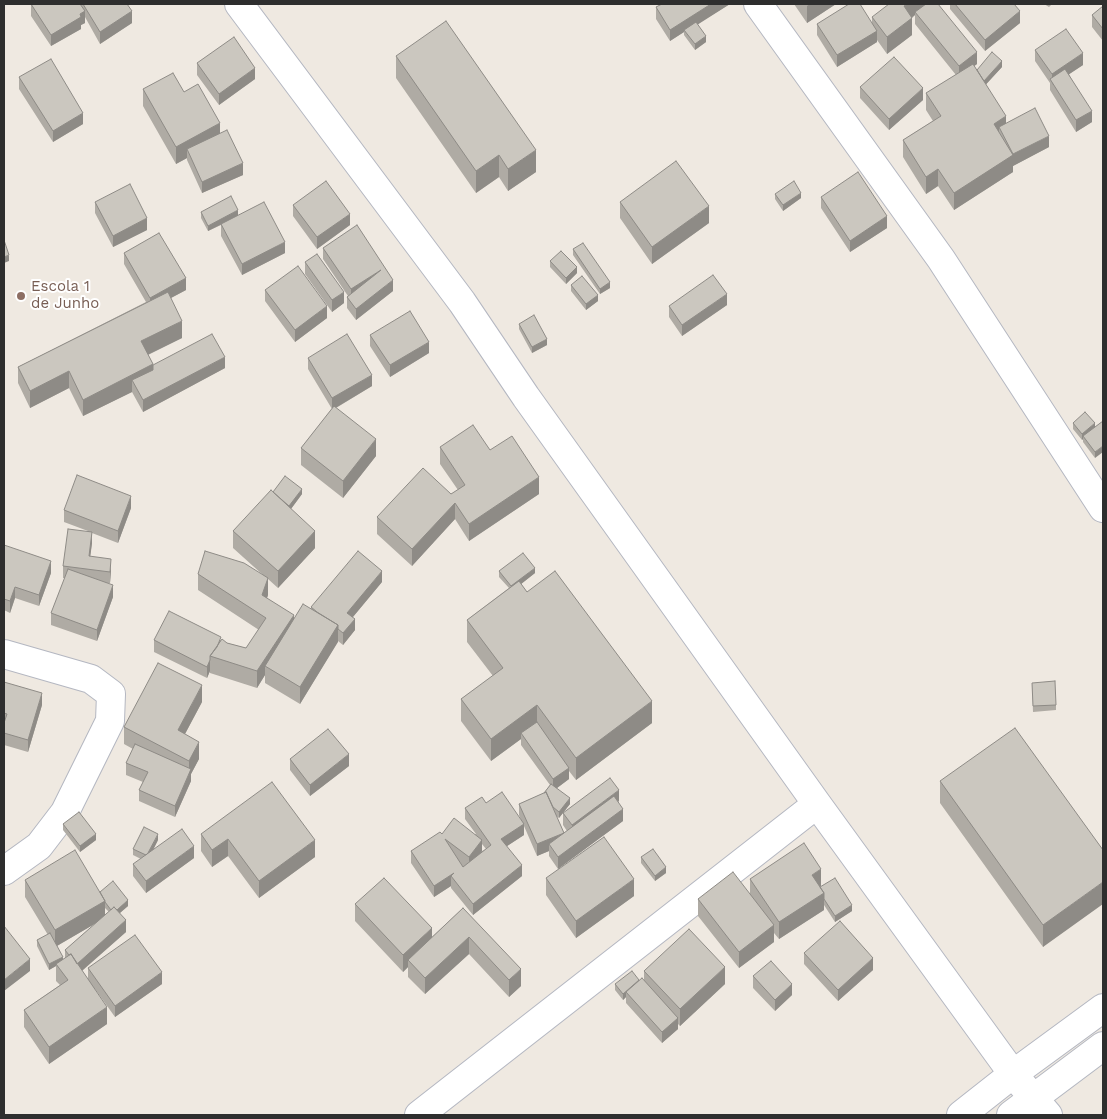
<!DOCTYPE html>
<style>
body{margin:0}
#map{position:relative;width:1107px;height:1119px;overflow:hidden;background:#efe9e1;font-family:"Work Sans",sans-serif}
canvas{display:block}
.frame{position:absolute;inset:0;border:5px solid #2e2e2e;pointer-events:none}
</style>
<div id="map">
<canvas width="1107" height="1119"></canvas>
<div class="frame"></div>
</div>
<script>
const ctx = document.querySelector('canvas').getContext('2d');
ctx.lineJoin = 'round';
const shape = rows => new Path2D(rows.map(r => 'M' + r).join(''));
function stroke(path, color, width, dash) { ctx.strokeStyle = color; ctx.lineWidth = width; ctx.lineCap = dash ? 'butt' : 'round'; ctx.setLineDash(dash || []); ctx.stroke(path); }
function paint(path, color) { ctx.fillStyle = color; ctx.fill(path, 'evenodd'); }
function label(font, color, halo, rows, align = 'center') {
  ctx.font = font + ' "Work Sans",sans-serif'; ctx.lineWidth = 4; ctx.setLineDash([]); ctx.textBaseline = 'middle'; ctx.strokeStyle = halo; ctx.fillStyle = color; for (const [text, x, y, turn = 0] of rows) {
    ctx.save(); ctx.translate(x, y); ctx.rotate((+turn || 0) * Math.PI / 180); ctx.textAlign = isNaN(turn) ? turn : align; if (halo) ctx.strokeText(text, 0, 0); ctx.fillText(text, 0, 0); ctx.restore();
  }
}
const minor = shape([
 [239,4,462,302,526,397,817,804,1013,1074,1048,1115],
 [758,4,941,259,1103,508],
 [4,654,91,679,111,694,110,721,65,812,39,846,4,871],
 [419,1115,817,804]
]);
const tertiary = shape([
 [961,1115,1013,1074,1103,1008],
 [1011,1115,1103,1046]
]);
stroke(minor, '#b4b7c1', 30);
stroke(tertiary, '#b4b7c1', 30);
stroke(minor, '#fff', 28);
stroke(tertiary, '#fff', 28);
paint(shape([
 [31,4,127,4,132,23,100,44,85,17,85,23,81,25,81,29,51,46,31,16],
 [662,4,730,4,697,24,706,42,695,50,684,35,684,32,670,41,656,19,656,7],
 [794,4,836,4,807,23],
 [938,4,977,64,974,66,977,70,1002,67,986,84,1006,123,1049,147,1013,166,1013,172,954,210,938,186,926,194,903,157,903,140,933,121,926,110,926,93,956,75,915,24,915,15,912,18,912,35,887,54,877,40,877,42,837,67,817,35,817,24,872,23,872,17],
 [950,4,1014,4,1020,23,985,51,950,9],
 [1044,4,1052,4,1049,7],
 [1103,6,1103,41,1092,27,1092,15],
 [1035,50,1083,65,1069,74,1092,122,1076,132,1050,90,1050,83,1035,61],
 [396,56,536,172,508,191,499,177,476,193,396,78],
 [197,63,255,79,219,105,197,75],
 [19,77,83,124,53,142,19,89],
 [860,87,923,100,889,130,860,98],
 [143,89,184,92,220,134,243,175,202,193,187,160,187,158,176,164,143,106],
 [775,194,801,198,783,211,775,199],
 [821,197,887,228,850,252,821,208],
 [95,202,147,230,113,247,95,213],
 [620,202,709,223,652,264,620,218],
 [293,205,350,225,317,249,293,216],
 [201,212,238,216,285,253,242,275,221,236,221,225,208,231,201,218],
 [323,248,393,291,356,320,347,308,347,297,348,296,323,259],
 [573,249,610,288,600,294,573,255],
 [124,253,186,290,171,298,182,338,148,355,153,365,225,368,143,412,132,392,83,416,69,388,30,408,18,383,18,367,146,302,124,264],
 [550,261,577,273,566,284,550,267],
 [305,262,344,303,332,312,305,274],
 [571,285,598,301,586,310,571,291],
 [265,290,327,318,295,342,265,301],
 [727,305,682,336,669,317,669,306],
 [519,324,547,345,532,353,519,329],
 [370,335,429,353,390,377,370,346],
 [308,358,372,386,336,408,376,456,343,498,301,465,301,448,332,409,308,369],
 [1103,421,1095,458,1083,442,1083,439,1082,440,1073,429,1073,423,1095,427],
 [440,447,490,450,539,494,469,541,455,519,412,566,377,534,377,517,451,494,458,490,440,464],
 [273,492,302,494,291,509,315,548,278,588,268,579,268,595,267,598,294,619,311,609,311,607,382,582,353,617,355,630,343,645,338,641,300,704,265,683,265,675,257,688,210,673,210,671,207,678,154,652,154,640,221,640,227,643,246,648,259,630,198,590,198,574,263,575,233,548,233,531],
 [131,508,118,543,92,533,92,543,90,556,111,570,110,583,106,583,113,597,97,641,51,625,51,613,65,578,63,578,63,566,88,531,64,522,64,510],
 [4,545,51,573,39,606,15,598,10,613,4,610],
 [499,571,535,573,521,584,527,592,652,723,576,780,569,771,569,779,557,788,570,804,559,818,556,816,564,833,567,831,563,825,563,813,619,801,618,802,623,821,558,869,549,856,549,851,537,856,524,826,524,835,507,846,522,876,473,915,451,888,451,886,434,897,411,863,411,851,442,834,476,834,465,819,465,808,486,803,521,820,519,815,519,804,544,793,550,785,521,745,521,739,491,761,461,721,461,699,493,676,467,642,467,620,509,588,499,577],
 [482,844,486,849,482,851],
 [4,682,42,705,28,752,4,745],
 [1032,683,1056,705,1056,710,1033,712],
 [202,702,185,734,199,759,191,774,191,781,175,817,139,801,139,790,143,782,126,775,126,763,133,749,124,744,124,727],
 [290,759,349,766,310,796,290,770],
 [940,781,1103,850,1043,947,940,803],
 [63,824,96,840,80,852,63,830],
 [201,834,315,857,259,898,228,856,212,867,201,851],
 [158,840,153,850,194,858,146,893,133,876,133,864,141,859,133,855,133,849],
 [641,857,666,873,655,881,641,863],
 [546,878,634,896,576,938,546,895],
 [750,879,821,886,820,887,852,911,835,922,824,905,824,910,779,939,774,933,774,942,739,968,698,916,698,899,750,893],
 [25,880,100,892,128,906,120,913,126,932,82,971,88,979,88,968,162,984,115,1017,95,989,107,1024,49,1064,24,1027,24,1010,60,985,56,981,56,966,49,970,37,946,37,940,48,935,25,897],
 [105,908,109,912,105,915],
 [96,923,65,950,65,958,63,959,57,946],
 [355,904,432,937,463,908,521,986,509,997,469,954,425,994,408,977,408,967,403,972,355,921],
 [804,953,873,970,838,1001,804,964],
 [644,971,725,984,680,1026,678,1024,678,1029,662,1043,626,1003,626,997,623,1000,615,990,615,984,639,980,644,980],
 [753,976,792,995,775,1011,753,988]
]), '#afaba4');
paint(shape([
 [711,4,730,4,686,32,684,30,684,32,670,41,670,30],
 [810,4,836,4,807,23,807,6],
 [907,4,928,4,915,12,915,15,904,23,904,6],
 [85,11,85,23,81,25,81,29,51,46,51,35,80,14],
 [132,11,132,23,100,44,100,32],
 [1020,11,1020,23,985,51,985,40],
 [912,18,912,35,887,54,887,37],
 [877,31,877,42,837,67,837,55],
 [706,36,706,42,695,50,695,44],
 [977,52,977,64,959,78,959,66],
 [1083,53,1083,65,1053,85,1052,82,1052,74],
 [1002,61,1002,67,980,91,980,85],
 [255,68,255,79,219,105,219,94],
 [923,88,923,100,889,130,889,119],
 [1092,111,1092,122,1076,132,1076,120],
 [83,113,83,124,53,142,53,131],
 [1006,116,1006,133,999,127,999,138,994,124],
 [220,123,220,140,187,149,187,158,176,164,176,147],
 [1049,136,1049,147,1013,166,1013,172,954,210,954,193,1013,154],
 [536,150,536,172,508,191,508,169],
 [499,155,499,177,476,193,476,171],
 [243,163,243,175,202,193,202,182],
 [938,169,938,186,926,194,926,177],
 [801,193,801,198,783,211,783,205],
 [709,206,709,223,652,264,652,247],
 [238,210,238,216,208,231,208,226],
 [350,214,350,225,317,249,317,237],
 [887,216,887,228,850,252,850,241],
 [147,218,147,230,113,247,113,236],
 [285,242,285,253,242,275,242,264],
 [9,255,9,261,4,263,4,257],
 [577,267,577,273,566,284,566,278],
 [381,270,351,301,351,289],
 [186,278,186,290,150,309,150,298],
 [393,280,393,291,356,320,356,309],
 [610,282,610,288,600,294,600,289],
 [344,292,344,303,332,312,332,300],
 [727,294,727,305,682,336,682,325],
 [598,295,598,301,586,310,586,304],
 [327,306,327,318,295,342,295,330],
 [182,321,182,338,141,358,141,341],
 [547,339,547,345,532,353,532,347],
 [429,342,429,353,390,377,390,365],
 [225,357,225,368,143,412,143,400],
 [153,364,153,381,132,380,132,392,83,416,83,400],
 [69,371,69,388,30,408,30,391],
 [372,375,372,386,332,410,332,398],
 [1095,423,1095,429,1083,436,1083,439,1082,440,1082,434],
 [376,439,376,456,343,498,343,481],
 [1103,446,1103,452,1095,458,1095,452],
 [539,477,539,494,469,541,469,524],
 [302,489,302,494,285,517,285,511],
 [131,496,131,508,118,543,118,531],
 [455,503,455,519,412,566,412,549],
 [315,531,315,548,278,588,278,571],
 [92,532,92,543,89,567,89,556],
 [111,559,111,570,110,583,110,572],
 [51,561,51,573,39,606,39,595],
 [535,568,535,573,511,592,511,586],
 [382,571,382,582,347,624,347,613],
 [268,578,268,595,262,612,262,595],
 [113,585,113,597,97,641,97,630],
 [15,587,15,598,10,613,10,601],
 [294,615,294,632,265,666,265,675,257,688,257,671],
 [355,619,355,630,343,645,343,633],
 [338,625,338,642,300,704,300,687],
 [210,660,210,671,207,678,207,667],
 [202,685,202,702,178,747,178,730],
 [42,693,42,705,28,752,28,740],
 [652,701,652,723,576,780,576,758],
 [537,705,537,727,521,733,521,739,491,761,491,739],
 [199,742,199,759,191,774,191,781,175,817,175,806,189,774,189,761],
 [349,754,349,766,310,796,310,785],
 [569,768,569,779,553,791,553,779],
 [619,790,619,801,572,836,572,825],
 [570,798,570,804,559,818,559,812],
 [623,809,623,821,558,869,558,857],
 [524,824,524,835,501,850,501,839],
 [564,833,549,844,549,851,537,856,537,844],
 [96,834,96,840,80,852,80,846],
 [158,834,158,840,147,862,147,856],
 [228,839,228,856,212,867,212,850],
 [315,840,315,857,259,898,259,881],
 [482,840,482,851,469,868,469,857],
 [194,846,194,858,146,893,146,881],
 [522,865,522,876,473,915,473,904],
 [666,867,666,873,655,881,655,876],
 [821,869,821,886,812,892,812,875],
 [454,873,451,876,451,886,434,897,434,886],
 [634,879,634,896,576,938,576,921],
 [1103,882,1103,904,1043,947,1043,925],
 [824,893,824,910,779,939,779,922],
 [128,900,128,906,114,918,114,912],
 [105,901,105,918,55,947,55,930],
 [852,905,852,911,835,922,835,916],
 [126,920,126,932,77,975,77,964],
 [774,925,774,942,739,968,739,952],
 [432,928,432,945,408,960,408,967,403,972,403,955],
 [469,937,469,954,425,994,425,978],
 [63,957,63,963,56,964,56,966,49,970,49,964],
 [873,958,873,970,838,1001,838,990],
 [30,959,30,971,4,991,4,980],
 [725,967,725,984,680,1026,680,1009],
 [521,969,521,986,509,997,509,980],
 [162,972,162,984,115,1017,115,1006],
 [792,984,792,995,775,1011,775,1000],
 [626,992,626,997,623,1000,623,994],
 [107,1007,107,1024,49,1064,49,1047],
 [678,1018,678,1029,662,1043,662,1032]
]), '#8e8b86');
const building = shape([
 [31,4,80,4,85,11,80,14,81,17,51,35,31,4],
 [83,4,127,4,132,11,100,32,83,4],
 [662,4,711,4,670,30,656,7,662,4],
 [849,4,860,4,877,31,837,55,817,24,849,4],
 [889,4,907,4,904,6,912,18,887,37,872,17,889,4],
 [926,4,938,4,977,52,959,66,915,12,926,4],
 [955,4,1014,4,1020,11,985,40,955,4],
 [1103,6,1103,29,1092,15,1103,6],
 [446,21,536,150,508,169,499,155,476,171,396,56,446,21],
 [696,22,706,36,695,44,684,30,696,22],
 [1066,29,1083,53,1052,74,1035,50,1066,29],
 [234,37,255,68,219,94,197,63,234,37],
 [992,52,1002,61,984,81,977,70,992,52],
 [894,57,923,88,889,119,860,87,894,57],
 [51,59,83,113,53,131,19,77,51,59],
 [973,64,1006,116,994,124,1013,155,954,193,938,169,926,177,903,140,941,116,926,93,973,64],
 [1065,69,1092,111,1076,120,1050,79,1065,69],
 [173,73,184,92,198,84,220,123,176,147,143,89,173,73],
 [1035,108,1049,136,1013,154,999,127,1035,108],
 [227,130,243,163,202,182,187,149,227,130],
 [676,161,709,206,652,247,620,202,676,161],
 [858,172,887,216,850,241,821,197,858,172],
 [326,181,350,214,317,237,293,205,326,181],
 [794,181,801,193,783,205,775,194,794,181],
 [130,184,147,218,113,236,95,202,130,184],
 [231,196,238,210,208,226,201,212,231,196],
 [264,202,285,242,242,264,221,224,264,202],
 [357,225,393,280,356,309,347,297,381,270,351,289,323,248,357,225],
 [159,233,186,278,150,298,124,253,159,233],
 [4,240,9,255,4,257,4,240],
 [583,243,610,282,600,289,573,249,583,243],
 [561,251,577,267,566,278,550,261,561,251],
 [317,254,344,292,332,300,305,262,317,254],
 [298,266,327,306,295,330,265,290,298,266],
 [713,275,727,294,682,325,669,306,713,275],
 [582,276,598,295,586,304,571,285,582,276],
 [168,292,182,321,141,341,153,364,83,400,69,371,30,391,18,367,168,292],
 [410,311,429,342,390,365,370,335,410,311],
 [534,315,547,339,532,347,519,324,534,315],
 [212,334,225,357,143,400,132,380,153,370,153,365,212,334],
 [347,334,372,375,332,398,308,358,347,334],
 [334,406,376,439,343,481,301,448,334,406],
 [1085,412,1095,423,1082,434,1073,423,1085,412],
 [1103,421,1103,446,1095,452,1083,436,1103,421],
 [473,425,490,450,512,436,539,477,469,524,455,503,412,549,377,517,423,468,451,494,465,485,440,447,473,425],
 [77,475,131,496,118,531,64,510,77,475],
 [285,476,302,489,289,506,273,492,285,476],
 [271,490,315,531,278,571,233,531,271,490],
 [68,529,92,532,89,556,111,559,110,572,63,566,68,529],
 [4,545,51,561,39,595,15,587,10,601,4,599,4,545],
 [205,551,244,563,268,578,262,595,294,615,257,671,210,656,222,639,227,643,246,648,266,618,198,574,205,551],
 [358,551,382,571,347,613,355,619,343,633,338,629,338,625,317,612,311,607,358,551],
 [523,553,535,568,511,586,499,571,523,553],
 [68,569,113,585,97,630,51,613,68,569],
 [555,571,652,701,576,758,537,705,491,739,461,699,503,668,467,620,519,581,527,592,555,571],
 [303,604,338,625,300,687,265,666,303,604],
 [169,611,221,637,217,647,210,656,210,660,207,667,154,640,169,611],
 [158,663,202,685,178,730,199,742,189,761,124,727,158,663],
 [1055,681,1056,705,1033,706,1032,683,1055,681],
 [4,682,42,693,28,740,4,733,4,723,7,714,4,713,4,682],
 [537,722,569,768,553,779,521,733,537,722],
 [1015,728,1103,850,1103,882,1043,925,940,781,1015,728],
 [328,729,349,754,310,785,290,759,328,729],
 [135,744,191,769,175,806,139,790,148,772,126,763,135,744],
 [610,778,619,790,572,825,563,813,610,778],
 [272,782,315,840,259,881,228,839,212,850,201,834,272,782],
 [551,784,570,798,559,812,553,807,546,792,544,793,551,784],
 [502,792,524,824,501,839,522,865,473,904,451,876,454,873,434,886,411,851,440,832,442,834,454,818,482,840,469,857,445,839,463,867,491,845,465,808,482,797,486,803,502,792],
 [546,792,564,833,537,844,519,804,546,792],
 [614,796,623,809,558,857,549,844,614,796],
 [79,812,96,834,80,846,63,824,79,812],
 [144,827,158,834,148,853,146,855,133,849,144,827],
 [182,829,194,846,146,881,133,864,182,829],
 [604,837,634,879,576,921,546,878,604,837],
 [804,843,821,869,812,875,824,893,779,922,750,879,804,843],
 [653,849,666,867,655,876,641,857,653,849],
 [75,850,105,901,55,930,25,880,75,850],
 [733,872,774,925,739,952,698,899,733,872],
 [384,878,432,928,403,955,355,904,384,878],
 [835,878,852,905,835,916,824,899,824,893,820,887,835,878],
 [113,881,128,900,117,910,114,907,111,910,105,902,105,901,100,892,113,881],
 [114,907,126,920,77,964,71,954,69,955,65,950,114,907],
 [463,908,521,969,509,980,469,937,425,978,408,960,463,908],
 [840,921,873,958,838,990,804,953,840,921],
 [4,926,30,959,4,980,4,926],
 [689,929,725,967,680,1009,644,971,689,929],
 [50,933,63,957,49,964,37,940,50,933],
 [135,935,162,972,115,1006,88,968,135,935],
 [71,954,107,1007,49,1047,24,1010,68,980,56,964,71,954],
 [771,961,792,984,775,1000,753,976,771,961],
 [632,971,639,980,623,994,615,984,632,971],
 [642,978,678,1018,662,1032,626,992,642,978]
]);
paint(building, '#cbc7bf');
stroke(building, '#8e8b86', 1);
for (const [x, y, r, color] of [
 [21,296,5,"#8d6e63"]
]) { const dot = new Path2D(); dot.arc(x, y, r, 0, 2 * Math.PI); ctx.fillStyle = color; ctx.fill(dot); stroke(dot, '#fff', 2); }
label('15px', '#785e54', '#fff', [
 ["Escola 1",31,287],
 ["de Junho",31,304]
], 'left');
</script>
